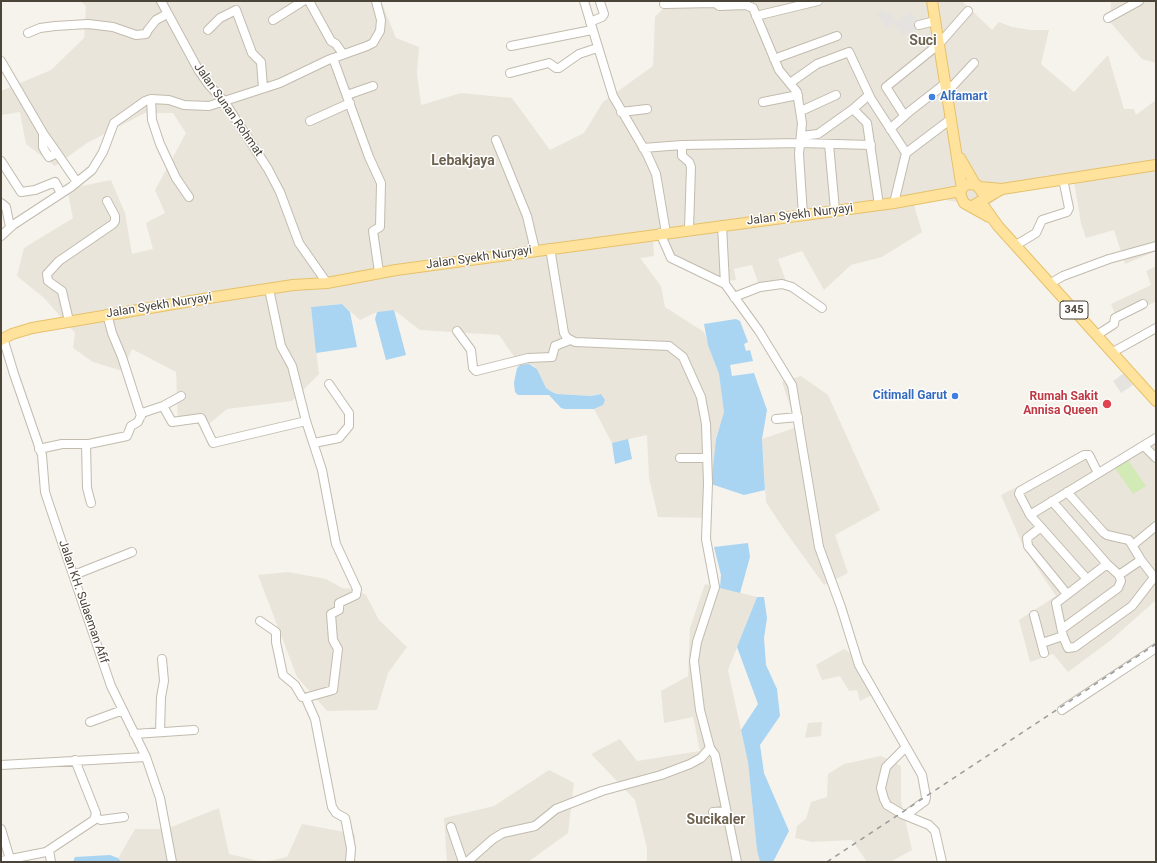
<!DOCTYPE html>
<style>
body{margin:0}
#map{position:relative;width:1157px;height:863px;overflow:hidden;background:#f6f3ec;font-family:Roboto,sans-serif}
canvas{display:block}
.frame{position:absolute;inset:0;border:2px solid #4b4439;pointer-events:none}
</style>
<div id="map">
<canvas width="1157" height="863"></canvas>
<div class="frame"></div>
</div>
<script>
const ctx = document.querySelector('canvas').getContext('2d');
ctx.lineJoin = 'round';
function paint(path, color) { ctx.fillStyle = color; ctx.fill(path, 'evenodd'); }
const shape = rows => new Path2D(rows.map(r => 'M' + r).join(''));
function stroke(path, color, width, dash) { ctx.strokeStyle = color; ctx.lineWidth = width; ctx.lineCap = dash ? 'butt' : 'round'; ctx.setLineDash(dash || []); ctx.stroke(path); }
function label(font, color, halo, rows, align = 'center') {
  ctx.font = font + ' Roboto,sans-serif'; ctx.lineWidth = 3; ctx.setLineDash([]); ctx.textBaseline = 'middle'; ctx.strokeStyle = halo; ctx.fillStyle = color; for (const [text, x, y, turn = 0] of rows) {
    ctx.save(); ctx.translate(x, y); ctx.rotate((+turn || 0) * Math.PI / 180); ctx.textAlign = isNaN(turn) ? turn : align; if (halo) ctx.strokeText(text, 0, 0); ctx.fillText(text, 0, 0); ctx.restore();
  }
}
paint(shape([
 [80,1,381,1,396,38,419,47,417,73,421,105,461,93,512,98,550,150,584,133,603,102,653,66,655,17,670,1,962,1,992,30,999,22,1012,27,1031,30,1049,30,1041,64,1074,92,1108,55,1124,109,1134,109,1136,115,1156,100,1156,251,1125,264,1114,230,1086,238,1081,223,1074,182,1006,192,978,214,962,203,946,200,914,205,922,232,882,257,851,265,824,290,802,251,778,259,787,284,759,285,752,265,734,269,736,280,716,282,674,263,660,238,653,239,654,256,640,258,661,286,665,307,704,332,719,374,724,412,716,439,707,518,658,517,649,478,647,435,612,443,594,409,603,405,601,394,591,396,557,394,552,392,546,388,537,369,533,365,520,365,499,335,420,330,394,310,377,312,360,320,342,304,311,307,319,374,292,401,227,409,209,424,178,422,176,372,132,349,122,371,93,362,73,348,75,333,44,298,17,276,24,248,73,218,67,189,111,180,125,213,132,254,153,249,146,223,165,213,155,190,186,133,173,113,145,113,87,143,55,166,26,144,20,112,1,115,1,91,51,70,84,38,86,6],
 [1111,1,1156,1,1156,63,1142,59,1110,22],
 [1156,266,1156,305,1155,302,1117,319,1111,304,1151,285,1146,271],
 [801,376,828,395,880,510,835,535,848,573,824,585,783,528,766,502,762,439,797,427,782,382],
 [1156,433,1156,600,1111,640,1068,672,1053,654,1030,662,1019,620,1056,596,1024,548,1001,495,1090,450,1101,468],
 [288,572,326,579,342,588,355,589,366,595,379,620,407,647,388,673,377,710,327,711,297,677,258,575],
 [705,584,757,597,728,670,748,762,757,850,760,862,647,862,647,848,635,800,591,754,620,739,637,761,700,751,693,717,664,723,661,691,688,676,690,628],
 [844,649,862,661,878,692,860,701,857,690,849,691,840,676,822,680,816,665],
 [822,722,821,736,805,738,808,723],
 [881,756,901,766,901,801,912,850,890,862,867,862,852,840,812,842,795,838,797,826,806,819,811,802,827,797,828,774,844,764],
 [549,770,574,783,568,833,528,862,447,862,444,818,494,806],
 [219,808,229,854,263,862,116,862,135,829,166,829],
 [302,824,355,834,355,862,264,862,287,857]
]), '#eae5da');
paint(shape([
 [1128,460,1146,486,1133,494,1115,468]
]), '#d2eab5');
paint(shape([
 [883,10,886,14,890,12,896,21,911,12,922,28,902,35,894,23,886,28,877,14],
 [1124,373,1133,385,1121,393,1113,381]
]), '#e5e3e0');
paint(shape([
 [342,304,350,312,357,347,316,353,311,307],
 [394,310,406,355,386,360,375,319,377,312],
 [736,319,740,321,748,342,744,344,746,351,750,350,753,361,730,365,732,376,754,373,767,410,762,439,765,490,744,495,711,484,716,439,724,412,719,374,708,345,704,324],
 [529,364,537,369,546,388,552,392,557,394,591,396,601,394,605,400,603,405,594,409,565,409,561,408,549,395,518,395,515,392,514,383,517,368,520,365],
 [628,439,632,459,615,464,612,443],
 [748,543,750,557,740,593,720,588,721,575,714,547],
 [757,597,764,597,767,618,764,638,766,665,777,689,780,716,760,745,764,773,789,831,773,862,760,862,757,850,748,762,741,730,758,704,737,647],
 [110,855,118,858,121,862,73,862,75,857]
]), '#a9d4f2');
const minor = shape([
 [161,1,199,71,209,85,224,101,268,169,280,192,299,243,327,283],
 [309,1,331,41,336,44,343,54],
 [584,1,613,96,647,154,656,174,666,233],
 [713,1,719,6,746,5,753,8,779,70,797,92,802,123,799,154,803,215],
 [664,4,714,3],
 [756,16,818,1],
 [1108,18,1139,1],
 [273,20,303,1],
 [590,22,602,17,604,14,600,2],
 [919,25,935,21],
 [208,30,220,18,236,10,252,53,261,62,263,88],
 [28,33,40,28,55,26,88,24,113,27,136,35,146,34,148,30,156,20,167,14],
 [511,46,592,30],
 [333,58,369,157,381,183,380,227,373,231,379,272],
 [774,59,837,36],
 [1,61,43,133,43,147,45,151,49,157,57,153,77,182],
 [510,73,549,63,556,68,559,68,579,54,597,48],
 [790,83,817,64,849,52,871,99,906,153],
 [947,92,974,63],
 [347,95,373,86],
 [151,99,152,120,160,144,176,178,189,197],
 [763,102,798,95],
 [853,109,867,123,879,205],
 [801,111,836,95],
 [621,112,647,109],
 [904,115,886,87,939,44,968,11],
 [310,121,350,103],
 [890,129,910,111,946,83],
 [43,133,57,153],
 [801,136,818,134,853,109,869,95],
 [496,140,527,216,535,250],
 [829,144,835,210],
 [643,148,682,145],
 [1,161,21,192,35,190,55,182,61,193],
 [1,203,6,207,10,227],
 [894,203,906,153,951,119],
 [722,225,725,284],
 [689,229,691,167,689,162,682,156,682,145,801,143,871,145],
 [660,233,671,258,725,284,759,331,792,385,819,547,841,607,859,665,906,747,886,767,881,788,884,799,887,805,902,814,929,825,935,831,942,862],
 [1,236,13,225,71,187,92,170,103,152,114,123,145,101,151,99,169,100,184,105,209,106,280,83,328,60,367,46,373,43,380,31,381,20,376,1],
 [1016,245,1036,233,1042,220,1067,212,1069,208,1063,179],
 [1051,283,1063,276,1109,259,1156,246],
 [269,289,281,346,292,366,306,421,322,470,336,544,357,589,356,595,339,603,339,610,331,614,333,640,338,649,333,690,308,697,307,701,315,719,332,807,336,813,345,818,346,822,351,848,350,862],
 [734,297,760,287,782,284,792,287,822,308],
 [107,314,112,333,122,357,141,416],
 [69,321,62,291,48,281,47,274,59,261,113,224,115,221,115,216,107,201],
 [457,331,471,350,473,368,476,371,528,358,552,357,555,346,570,340],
 [1097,335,1114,324,1115,318,1143,304],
 [3,338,14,374,42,455,45,492,54,519,111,686,146,757,160,798,172,862],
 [1113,352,1156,328],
 [163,406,172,422,201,418,213,443,306,421],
 [776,419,798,417],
 [314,443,339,438,349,426,349,413,329,384],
 [86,444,87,488,91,503],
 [1145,447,1156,458],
 [39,449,62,444,89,444,127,436,131,426,138,422,142,413,163,406,181,396],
 [680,458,707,458],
 [1067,492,1104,533,1107,535,1129,540,1141,560,1154,577],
 [1052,501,1107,564,1119,575,1121,581,1118,588,1062,629],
 [1030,515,1156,438],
 [1041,527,1027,538,1028,546,1067,594],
 [1133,545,1156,526],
 [1107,564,1056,603,1063,636,1068,648,1075,647,1132,606,1156,575],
 [74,575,132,552],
 [1119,575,1141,560],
 [1087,579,1030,515,1019,494,1020,491,1084,455,1089,455,1098,473],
 [1034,615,1044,653],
 [260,621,276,632,276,642,283,675,295,685,302,697,307,698],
 [1042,643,1063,636],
 [1062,710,1156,648],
 [90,722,123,710],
 [160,732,161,697,164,681,162,659],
 [134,734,194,730],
 [906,747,922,775,926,797,925,801,906,815],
 [710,748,715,755,737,862],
 [1,765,146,757],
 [713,812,726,811],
 [96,818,101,820,124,817],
 [451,827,463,862],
 [1,829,10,859],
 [49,850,51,862],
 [1,861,46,852,94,820,96,813,75,760],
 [467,862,493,839,503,833,535,826,556,809,602,791,661,775,690,764,701,758,710,748,700,710,694,661,697,642,715,587,706,539,708,483,706,424,701,397,683,357,669,346,575,342,567,338,564,333,550,248]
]);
const major = shape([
 [932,1,962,189],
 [960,158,975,184],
 [979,187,1002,189,1156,165],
 [982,192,977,185,969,184,963,186,960,194,964,203,989,217],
 [980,201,998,226,1156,401],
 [974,205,1002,189],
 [1,340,12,334,32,328,215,297,293,285,327,283,396,270,894,203,960,191]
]);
stroke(minor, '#c2bbae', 10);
stroke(major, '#e6c16a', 12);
stroke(minor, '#fff', 8);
stroke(major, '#ffe39c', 10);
stroke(shape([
 [827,862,1156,644]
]), '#9a9a9a', 1.5, [5, 5]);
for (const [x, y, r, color] of [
 [932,97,4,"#3f7fe0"],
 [955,396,4,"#3f7fe0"],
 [1107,404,5,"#e0444e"]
]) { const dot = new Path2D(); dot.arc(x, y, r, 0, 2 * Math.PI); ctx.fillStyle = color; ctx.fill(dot); stroke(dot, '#fff', 1.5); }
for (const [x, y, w] of [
 [1074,310,28]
]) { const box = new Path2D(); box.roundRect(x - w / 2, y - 9, w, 18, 3); ctx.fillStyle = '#fff'; ctx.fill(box); stroke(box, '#4b4439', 1); }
label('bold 11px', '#4b4439', null, [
 ["345",1074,310]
]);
label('bold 12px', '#366cbe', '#fff', [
 ["Alfamart",940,97],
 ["Citimall Garut",947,396,"right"]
], 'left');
label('12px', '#4b4439', '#fff', [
 ["Jalan Sunan Rohmat",228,110,55],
 ["Jalan Syekh Nuryayi",800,215,-7],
 ["Jalan Syekh Nuryayi",479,258,-8],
 ["Jalan Syekh Nuryayi",159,306,-9],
 ["Jalan KH. Sulaeman Afif",83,602,71]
]);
label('bold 12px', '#be3a42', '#fff', [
 ["Rumah Sakit",1098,397],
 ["Annisa Queen",1098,411]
], 'right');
label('bold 14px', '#6e6250', '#fff', [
 ["Suci",923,41],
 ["Lebakjaya",463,161],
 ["Sucikaler",716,820]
]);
</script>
